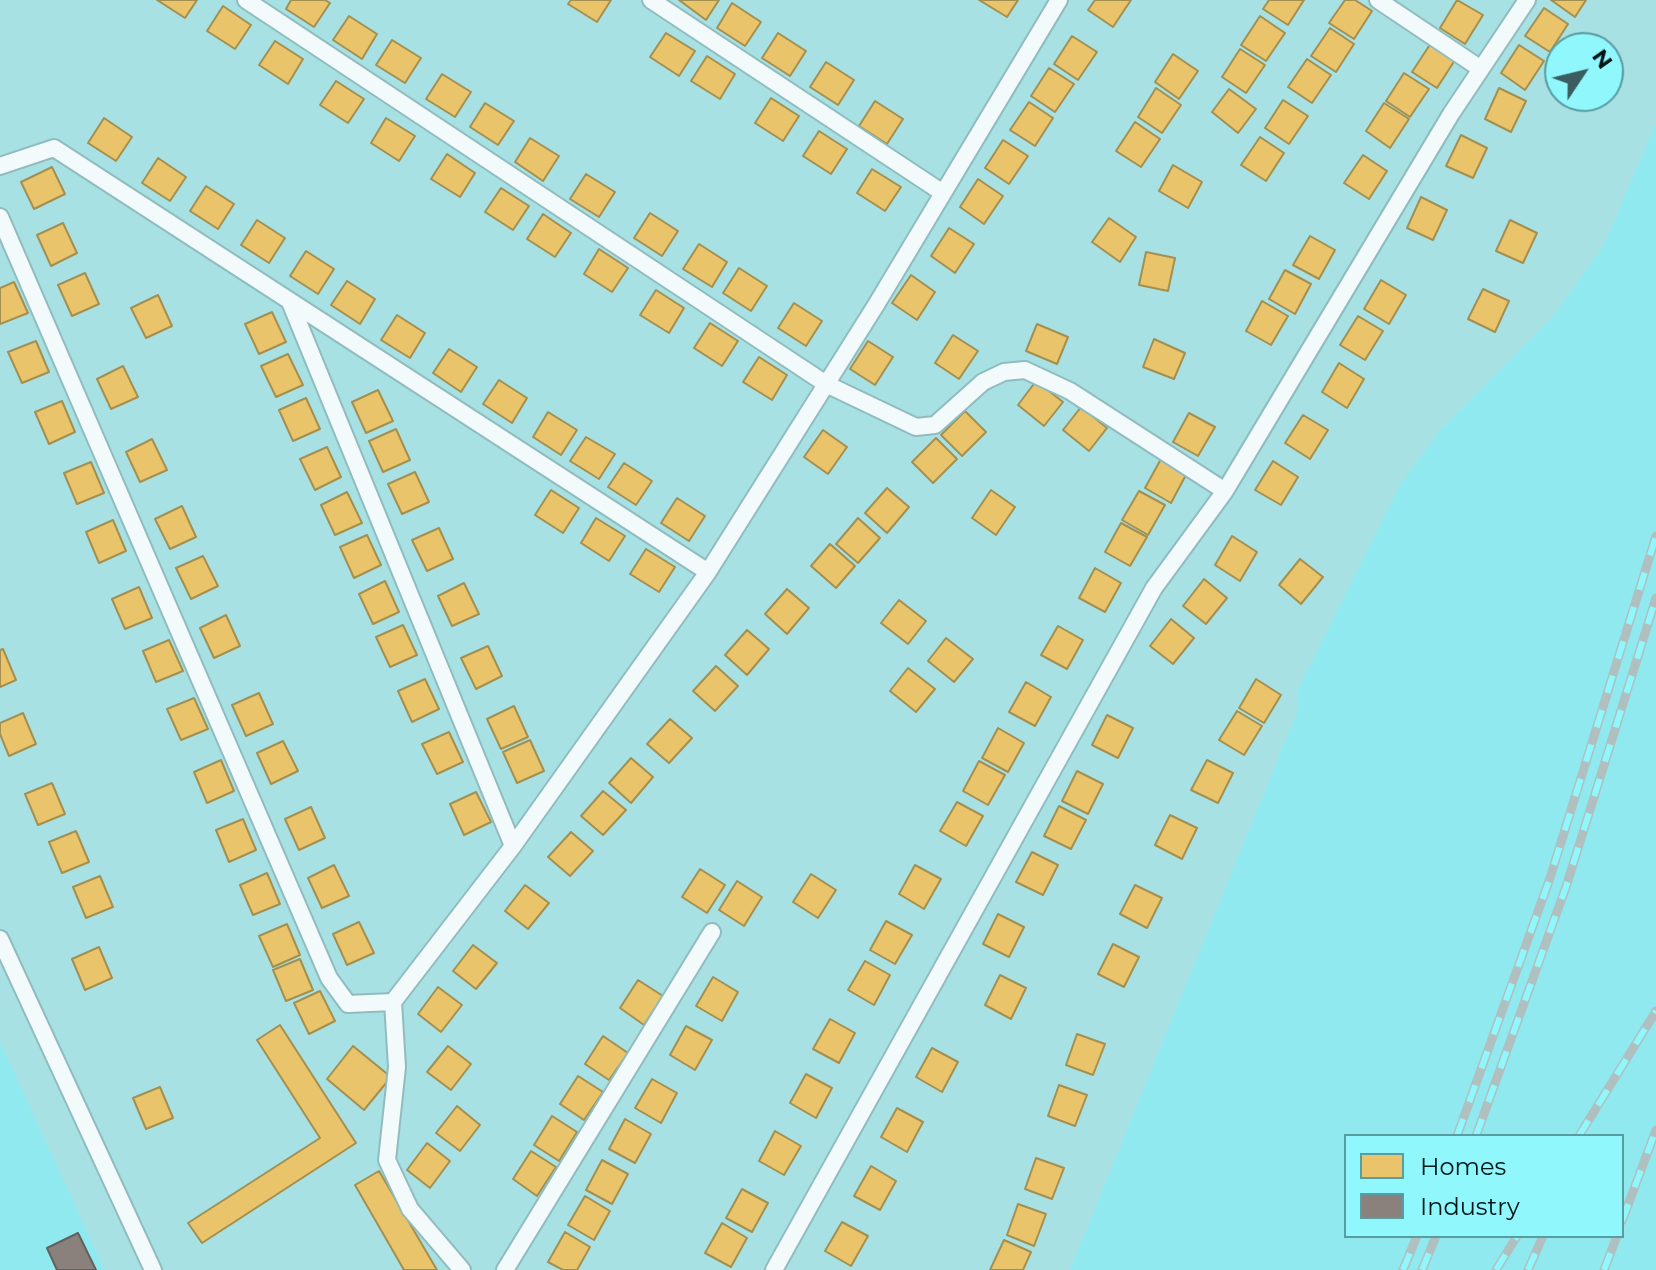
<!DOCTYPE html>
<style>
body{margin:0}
#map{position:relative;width:1656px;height:1270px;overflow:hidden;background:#a8e1e4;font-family:Montserrat,sans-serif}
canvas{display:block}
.legend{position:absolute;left:1344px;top:1134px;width:280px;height:104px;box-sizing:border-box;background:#90f7fd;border:2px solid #579da1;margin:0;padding:10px 14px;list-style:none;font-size:24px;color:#011617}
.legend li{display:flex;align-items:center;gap:16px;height:40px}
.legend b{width:40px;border:2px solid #579da1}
.north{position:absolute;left:1544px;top:32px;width:80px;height:80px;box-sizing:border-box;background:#90f7fd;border:2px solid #579da1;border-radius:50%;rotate:55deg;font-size:22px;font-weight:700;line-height:32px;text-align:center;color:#011617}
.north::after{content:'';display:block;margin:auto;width:28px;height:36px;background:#3b5d5f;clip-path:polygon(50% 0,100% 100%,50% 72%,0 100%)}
</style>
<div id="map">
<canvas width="1656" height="1270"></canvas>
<ul class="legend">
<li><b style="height:22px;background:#e9c46a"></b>Homes</li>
<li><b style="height:22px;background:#8a817c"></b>Industry</li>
</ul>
<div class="north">N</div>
</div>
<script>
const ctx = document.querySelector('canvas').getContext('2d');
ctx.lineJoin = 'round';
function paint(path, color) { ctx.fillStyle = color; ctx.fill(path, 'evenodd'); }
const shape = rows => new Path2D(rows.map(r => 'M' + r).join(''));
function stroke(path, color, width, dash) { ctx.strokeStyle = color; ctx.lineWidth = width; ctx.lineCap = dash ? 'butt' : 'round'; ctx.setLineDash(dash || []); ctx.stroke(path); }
paint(shape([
 [1656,123,1656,1270,1070,1270,1297,712,1297,692,1400,485,1440,430,1554,315,1604,245],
 [1346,1136,1622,1136,1622,1236,1346,1236],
 [0,1044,1,1044,105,1270,0,1270]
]), '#90e9ee');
const homes = shape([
 [157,0,197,0,185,18,157,0],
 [291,0,325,0,330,3,314,27,286,9,291,0],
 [571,0,611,0,597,22,568,4,571,0],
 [679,0,719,0,706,20,679,0],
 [979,0,1018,0,1007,17,979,0],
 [1095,0,1131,0,1113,27,1088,10,1095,0],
 [1269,0,1304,0,1288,25,1263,9,1269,0],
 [1345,0,1355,0,1372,11,1354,39,1329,23,1345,0],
 [1457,0,1483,15,1465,44,1440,28,1457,0],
 [1551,0,1586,0,1575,17,1551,0],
 [732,3,761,22,745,46,717,28,732,3],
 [223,6,251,25,235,49,207,31,223,6],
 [1544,8,1568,24,1550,52,1525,36,1544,8],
 [349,16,377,34,362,59,333,40,349,16],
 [1260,16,1285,33,1266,61,1241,45,1260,16],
 [1330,28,1354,44,1336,72,1311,56,1330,28],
 [666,33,695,51,679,76,650,57,666,33],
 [778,33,806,51,790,76,762,58,778,33],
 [1072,36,1097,52,1078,80,1054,64,1072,36],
 [392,40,421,58,405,83,376,65,392,40],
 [275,41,303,59,288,84,259,65,275,41],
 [1431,43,1455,60,1437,88,1412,72,1431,43],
 [1519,45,1544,61,1525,90,1501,73,1519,45],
 [1240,49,1265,65,1246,93,1222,77,1240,49],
 [1173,54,1198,71,1179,99,1155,82,1173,54],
 [707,56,735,74,720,99,691,81,707,56],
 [1307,59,1331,75,1312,103,1288,87,1307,59],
 [826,62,854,80,838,105,810,87,826,62],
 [1049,68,1074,84,1055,112,1031,96,1049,68],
 [1404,73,1429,89,1410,117,1386,101,1404,73],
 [442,74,471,92,455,117,426,99,442,74],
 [336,81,364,99,348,123,320,105,336,81],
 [1156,88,1181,105,1162,133,1138,117,1156,88],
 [1499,88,1526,101,1511,132,1485,119,1499,88],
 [1229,89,1256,109,1238,133,1212,112,1229,89],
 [771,98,799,116,783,141,755,123,771,98],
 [1283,100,1308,116,1289,144,1265,128,1283,100],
 [875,101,903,119,887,144,859,126,875,101],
 [1029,102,1053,118,1035,146,1010,130,1029,102],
 [485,103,514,121,498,145,470,127,485,103],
 [1384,103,1409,119,1390,148,1366,131,1384,103],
 [104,118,132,137,116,161,88,143,104,118],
 [386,118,415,136,399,161,371,143,386,118],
 [1135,122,1160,139,1141,167,1116,151,1135,122],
 [819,131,847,149,831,174,803,156,819,131],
 [1461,135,1487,148,1473,178,1446,166,1461,135],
 [1260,137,1284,153,1266,181,1241,165,1260,137],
 [530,138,559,156,543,181,515,162,530,138],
 [1003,140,1028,156,1009,184,985,168,1003,140],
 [447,154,475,173,460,197,431,179,447,154],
 [1363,155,1387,171,1369,199,1344,183,1363,155],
 [158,158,186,177,170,201,142,183,158,158],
 [1173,165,1202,182,1188,208,1159,191,1173,165],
 [52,167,65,194,34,209,21,182,52,167],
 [872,169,901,187,885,211,857,193,872,169],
 [586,174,615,192,599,217,570,199,586,174],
 [978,179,1003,196,984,224,960,207,978,179],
 [206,186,234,204,218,229,190,211,206,186],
 [501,188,529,206,513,230,485,212,501,188],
 [1421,197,1447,210,1433,240,1407,228,1421,197],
 [650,213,678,231,662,256,634,238,650,213],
 [543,214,571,233,555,257,527,239,543,214],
 [1109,218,1136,237,1120,262,1092,242,1109,218],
 [257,220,285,238,269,263,241,245,257,220],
 [1510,220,1537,233,1523,263,1496,251,1510,220],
 [63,223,77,253,51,266,37,235,63,223],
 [949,228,974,244,955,273,931,256,949,228],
 [1310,236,1335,250,1319,279,1293,265,1310,236],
 [699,244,727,262,712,287,683,269,699,244],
 [599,249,628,268,612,292,584,274,599,249],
 [306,251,334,269,318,294,290,276,306,251],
 [1146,252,1175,258,1168,291,1139,285,1146,252],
 [739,268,767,286,751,311,723,293,739,268],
 [1285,270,1311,284,1295,314,1269,299,1285,270],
 [85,273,99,304,72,316,58,285,85,273],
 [911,275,935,292,917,320,892,303,911,275],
 [1381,280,1406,295,1389,324,1364,309,1381,280],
 [347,281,375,299,360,324,331,305,347,281],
 [14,282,28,313,0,324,0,288,14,282],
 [1483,289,1509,301,1495,332,1468,319,1483,289],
 [656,290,684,308,669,333,640,315,656,290],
 [158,295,172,326,146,338,131,308,158,295],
 [1262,301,1288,316,1271,345,1246,331,1262,301],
 [794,303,822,321,806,346,778,328,794,303],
 [272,312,286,342,259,354,245,324,272,312],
 [397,315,425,333,410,358,381,340,397,315],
 [1358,316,1383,331,1365,360,1340,345,1358,316],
 [710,323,738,341,722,366,694,348,710,323],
 [1037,324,1068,337,1057,364,1026,351,1037,324],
 [953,335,978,351,959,379,935,363,953,335],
 [1154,339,1185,353,1174,379,1143,367,1154,339],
 [36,341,49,372,22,383,8,352,36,341],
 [868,341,893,357,875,385,850,369,868,341],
 [449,349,477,367,461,392,433,373,449,349],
 [288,354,303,385,276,397,261,366,288,354],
 [759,357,787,375,772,400,743,382,759,357],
 [1339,363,1364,379,1347,408,1322,392,1339,363],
 [123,366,138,397,111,409,97,379,123,366],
 [499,380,527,398,512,423,483,404,499,380],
 [1036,381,1063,402,1044,426,1018,405,1036,381],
 [378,390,393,421,366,433,352,402,378,390],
 [306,398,320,429,293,441,279,410,306,398],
 [62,401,75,432,49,444,35,412,62,401],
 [1081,407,1107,428,1089,451,1063,430,1081,407],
 [965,411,986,432,962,456,941,435,965,411],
 [548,412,577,430,561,455,533,437,548,412],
 [1189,413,1215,427,1198,456,1173,442,1189,413],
 [1303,415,1328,430,1310,459,1285,443,1303,415],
 [396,429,410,460,383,472,369,441,396,429],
 [823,430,847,447,828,474,804,457,823,430],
 [586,437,615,454,599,479,570,461,586,437],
 [936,438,957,459,933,483,912,462,936,438],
 [152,439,167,470,140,482,126,452,152,439],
 [327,447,341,477,315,490,300,459,327,447],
 [1161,459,1187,473,1171,503,1145,488,1161,459],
 [1273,461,1298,477,1281,505,1255,490,1273,461],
 [91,462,104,493,77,504,64,473,91,462],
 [624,463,652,481,636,505,608,487,624,463],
 [415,472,429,502,402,514,388,484,415,472],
 [887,488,909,507,887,533,865,513,887,488],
 [551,490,579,508,563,533,535,515,551,490],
 [991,490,1015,507,996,535,972,518,991,490],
 [1139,491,1165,505,1148,535,1122,520,1139,491],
 [347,492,362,523,335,535,321,505,347,492],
 [677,498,705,516,689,541,661,523,677,498],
 [182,506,196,537,170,549,155,519,182,506],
 [596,518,625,536,609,561,581,543,596,518],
 [858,518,880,538,858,563,836,544,858,518],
 [113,520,126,551,99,563,86,532,113,520],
 [1121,523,1147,537,1130,566,1105,552,1121,523],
 [439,528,453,559,427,571,412,540,439,528],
 [367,535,381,565,354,578,340,547,367,535],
 [1232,536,1257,552,1240,581,1215,565,1232,536],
 [830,544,855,566,836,588,811,566,830,544],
 [646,549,675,567,659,592,630,574,646,549],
 [203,556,218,586,191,599,176,568,203,556],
 [1300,559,1323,577,1301,604,1279,585,1300,559],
 [1095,568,1121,583,1105,612,1079,598,1095,568],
 [1204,579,1227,598,1206,624,1183,606,1204,579],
 [385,581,399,612,373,624,359,594,385,581],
 [464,583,479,614,452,626,438,596,464,583],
 [139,587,152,618,125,629,112,599,139,587],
 [787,589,809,608,787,634,765,614,787,589],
 [899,600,926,621,908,644,881,623,899,600],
 [226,615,240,646,214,658,200,628,226,615],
 [1171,619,1194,638,1173,664,1150,646,1171,619],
 [403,625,417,655,390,667,376,637,403,625],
 [1058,626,1083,640,1067,669,1041,655,1058,626],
 [747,630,769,649,747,675,725,655,747,630],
 [946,638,973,659,954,682,928,661,946,638],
 [169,640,183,671,156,682,143,651,169,640],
 [488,646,502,676,476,689,461,658,488,646],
 [3,649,16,680,0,687,0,650,3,649],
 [716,666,738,686,715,711,693,691,716,666],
 [908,668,935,689,916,712,890,691,908,668],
 [425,679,439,709,412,722,398,691,425,679],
 [1256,679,1281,695,1264,723,1239,708,1256,679],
 [1026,682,1051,697,1035,726,1009,712,1026,682],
 [259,693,273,724,246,736,232,705,259,693],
 [194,698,208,729,181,740,167,709,194,698],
 [514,706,528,737,501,749,487,719,514,706],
 [1237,711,1262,726,1244,755,1219,740,1237,711],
 [23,713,36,744,9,756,0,734,0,723,23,713],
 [1107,715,1133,728,1118,758,1092,745,1107,715],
 [670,719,692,738,669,763,647,744,670,719],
 [998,728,1024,743,1008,772,982,758,998,728],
 [449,732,463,762,437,774,422,744,449,732],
 [530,740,544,771,517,783,503,752,530,740],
 [283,741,298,771,271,784,257,753,283,741],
 [631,758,653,777,631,803,609,783,631,758],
 [221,760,234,791,207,803,194,772,221,760],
 [1207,760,1233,773,1218,803,1191,790,1207,760],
 [979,761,1005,775,988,805,963,791,979,761],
 [1077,771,1103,784,1088,814,1062,801,1077,771],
 [52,783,65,814,38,825,25,794,52,783],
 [603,791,626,810,603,835,581,816,603,791],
 [476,792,491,822,464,835,450,804,476,792],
 [957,802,983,816,966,846,940,831,957,802],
 [1059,806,1086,820,1071,849,1044,836,1059,806],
 [311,807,325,838,299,850,285,819,311,807],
 [1170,815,1197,828,1182,859,1155,845,1170,815],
 [243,819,256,850,229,862,216,830,243,819],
 [76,831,89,862,62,873,49,842,76,831],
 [571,832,593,851,570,876,548,857,571,832],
 [1032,852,1058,865,1043,895,1016,882,1032,852],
 [334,865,349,896,322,908,308,878,334,865],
 [915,865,941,879,924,909,899,894,915,865],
 [700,869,725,885,707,913,682,897,700,869],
 [267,873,280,904,253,915,240,885,267,873],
 [811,874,836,890,818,918,793,902,811,874],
 [100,876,113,907,86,918,73,887,100,876],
 [737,881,762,897,744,926,719,910,737,881],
 [525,885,549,903,528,929,505,911,525,885],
 [1135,885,1162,898,1147,928,1120,914,1135,885],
 [998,914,1024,927,1009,957,983,944,998,914],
 [886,921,912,935,895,964,870,950,886,921],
 [359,922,374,953,347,965,333,934,359,922],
 [287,924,300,955,273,967,259,936,287,924],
 [1113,944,1139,957,1124,987,1098,974,1113,944],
 [473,945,497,963,476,989,453,971,473,945],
 [99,947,112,978,85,990,72,959,99,947],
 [300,959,313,990,286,1001,273,970,300,959],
 [865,961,890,975,874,1005,848,990,865,961],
 [1000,975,1026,988,1011,1019,985,1005,1000,975],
 [713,977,738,992,722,1021,696,1006,713,977],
 [638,980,663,996,644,1025,620,1008,638,980],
 [438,987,462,1005,441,1032,418,1014,438,987],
 [320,991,335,1021,309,1034,294,1003,320,991],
 [830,1019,855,1033,839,1063,813,1049,830,1019],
 [280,1025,356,1143,202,1243,188,1223,320,1138,257,1040,280,1025],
 [686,1026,712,1040,695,1070,670,1055,686,1026],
 [1077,1034,1105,1044,1093,1075,1066,1065,1077,1034],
 [603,1036,628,1053,609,1080,585,1064,603,1036],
 [353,1046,391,1077,364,1110,327,1079,353,1046],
 [448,1046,471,1064,451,1090,427,1072,448,1046],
 [932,1048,958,1062,942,1092,916,1077,932,1048],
 [806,1074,832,1088,816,1118,790,1103,806,1074],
 [578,1076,603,1092,584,1120,560,1104,578,1076],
 [652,1079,677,1093,661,1123,635,1108,652,1079],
 [1059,1085,1087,1095,1075,1126,1048,1116,1059,1085],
 [160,1087,173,1118,146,1129,133,1098,160,1087],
 [457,1106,480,1125,460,1151,436,1133,457,1106],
 [897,1108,923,1122,907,1152,881,1137,897,1108],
 [552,1116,577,1132,559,1161,534,1145,552,1116],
 [625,1119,651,1134,635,1163,609,1149,625,1119],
 [775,1131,801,1146,784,1175,759,1161,775,1131],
 [427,1143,450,1161,430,1188,407,1170,427,1143],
 [531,1151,556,1167,537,1196,513,1179,531,1151],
 [1036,1158,1064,1168,1052,1199,1025,1189,1036,1158],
 [602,1160,628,1174,612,1204,586,1190,602,1160],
 [871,1166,896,1181,880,1210,854,1196,871,1166],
 [379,1171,437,1270,404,1270,355,1185,379,1171],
 [742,1189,768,1203,752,1232,726,1218,742,1189],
 [585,1196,610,1211,594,1240,568,1225,585,1196],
 [1018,1204,1046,1214,1034,1246,1007,1235,1018,1204],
 [842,1222,868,1236,851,1266,825,1251,842,1222],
 [722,1223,747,1238,731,1267,705,1253,722,1223],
 [565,1232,590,1247,577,1270,563,1270,548,1262,565,1232],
 [1004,1240,1031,1252,1023,1270,990,1270,1004,1240]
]);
paint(homes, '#e9c46a');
stroke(homes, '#a39051', 2);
const industry = shape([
 [78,1233,96,1270,57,1270,47,1248,78,1233]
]);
paint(industry, '#8a817c');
stroke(industry, '#61615e', 2);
const minor = shape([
 [246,0,826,384,916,427,935,425,983,382,1004,372,1025,370,1070,391,1225,491],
 [651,0,943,193],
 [1378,0,1481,69],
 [0,166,54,148,708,572],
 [0,217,329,978,348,1004,393,1002,397,1067,387,1160,410,1209,462,1270],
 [290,302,513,846],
 [0,939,153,1270],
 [393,1002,513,846,708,572,876,305,1059,0],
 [505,1270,712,932],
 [774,1270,1154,588,1225,491,1451,114,1527,0]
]);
stroke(minor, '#90bcbf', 20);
stroke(minor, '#f2fafb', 16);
const rail = shape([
 [1457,1136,1549,881,1656,536],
 [1476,1136,1566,887,1656,598],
 [1579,1136,1656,1011],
 [1622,1221,1656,1130],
 [1403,1270,1417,1236],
 [1422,1270,1436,1236],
 [1496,1270,1517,1236],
 [1528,1270,1543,1236],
 [1604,1270,1617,1236]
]);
stroke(rail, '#b0bfbf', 9);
stroke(rail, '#90f7fd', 6, [18]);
</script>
